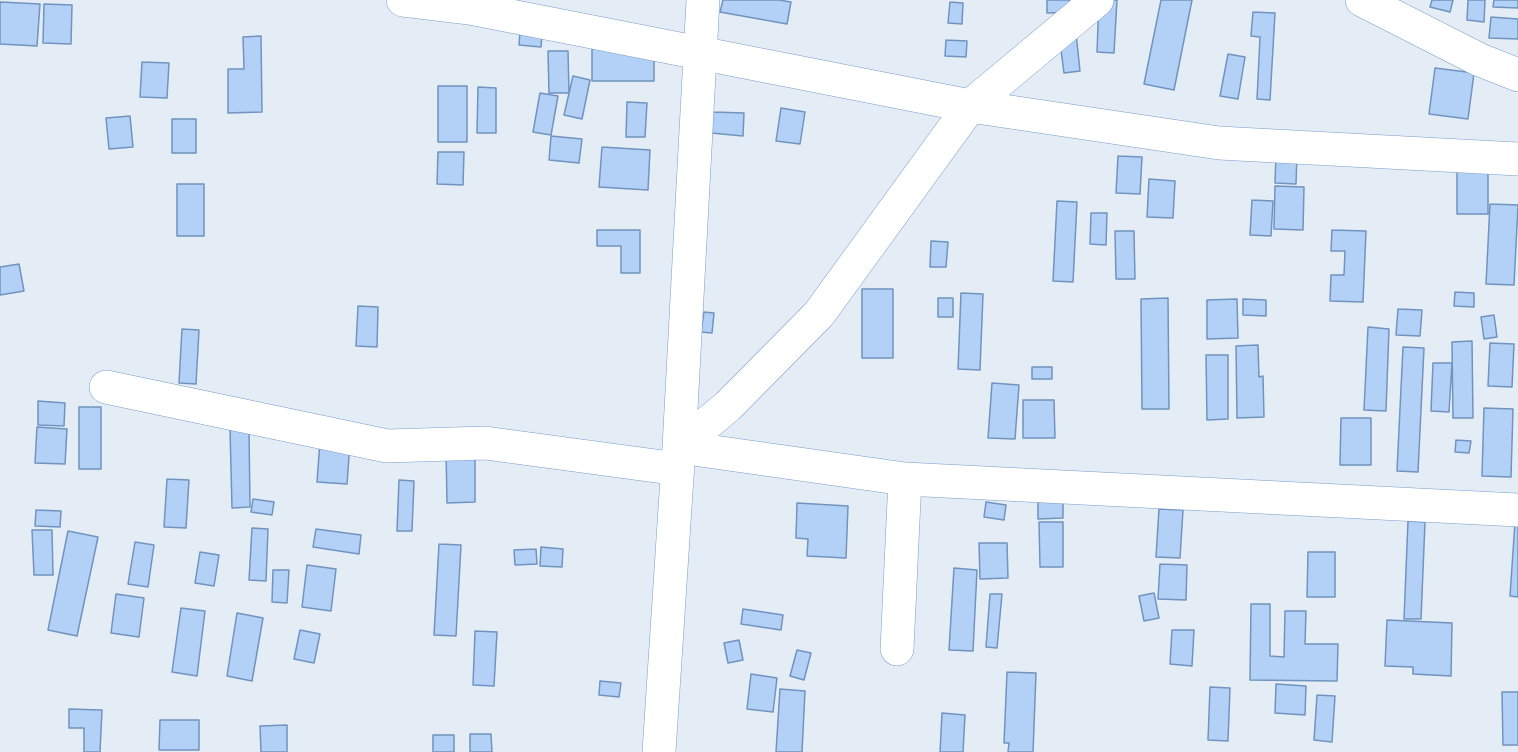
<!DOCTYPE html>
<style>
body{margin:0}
canvas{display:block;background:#e4ecf5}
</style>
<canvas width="1518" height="752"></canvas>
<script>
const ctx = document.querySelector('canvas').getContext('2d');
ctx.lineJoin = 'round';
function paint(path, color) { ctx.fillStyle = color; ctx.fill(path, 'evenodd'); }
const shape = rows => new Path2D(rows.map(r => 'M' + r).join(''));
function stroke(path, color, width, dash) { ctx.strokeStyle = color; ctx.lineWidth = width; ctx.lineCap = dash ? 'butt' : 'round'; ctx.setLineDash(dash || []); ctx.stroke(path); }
const building = shape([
 [723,0,779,0,791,2,787,24,720,12,723,0],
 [1047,0,1077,0,1078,12,1047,13,1047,0],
 [1099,0,1117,0,1114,53,1097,52,1099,0],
 [1161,0,1192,0,1174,90,1144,84,1161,0],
 [1432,0,1453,0,1450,12,1430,7,1432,0],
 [1468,0,1485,0,1484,22,1467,20,1468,0],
 [1494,0,1518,0,1518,8,1493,7,1494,0],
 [0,2,40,4,37,46,0,44,0,2],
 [950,2,963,3,962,24,948,23,950,2],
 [44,4,72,5,71,44,43,43,44,4],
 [1253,12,1275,13,1270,100,1257,99,1260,37,1251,36,1253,12],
 [1491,17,1518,19,1518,39,1489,38,1491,17],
 [520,31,542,33,541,47,519,45,520,31],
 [1076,33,1080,71,1064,73,1059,35,1076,33],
 [261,36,262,112,228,113,228,69,244,69,243,37,261,36],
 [946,40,967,41,966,57,945,56,946,40],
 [592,49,654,49,654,81,592,81,592,49],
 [548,51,568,51,569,93,549,93,548,51],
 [1228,54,1245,57,1238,99,1220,96,1228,54],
 [142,62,169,63,167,98,140,97,142,62],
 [1435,68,1474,73,1468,119,1429,114,1435,68],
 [573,76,590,80,582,119,564,115,573,76],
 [438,86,467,86,467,142,438,142,438,86],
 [478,87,496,88,496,133,477,133,478,87],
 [540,93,558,96,551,135,533,132,540,93],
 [627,102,647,103,645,137,626,137,627,102],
 [781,108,805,112,800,144,776,141,781,108],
 [713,112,744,113,743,136,711,133,713,112],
 [130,116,133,147,109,149,106,118,130,116],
 [172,119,196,119,196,153,172,153,172,119],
 [551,136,582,139,579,163,549,160,551,136],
 [602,147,650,150,648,190,599,187,602,147],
 [438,152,464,152,463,185,437,184,438,152],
 [1276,153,1297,154,1296,184,1275,183,1276,153],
 [1118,156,1142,157,1140,194,1116,193,1118,156],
 [1457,172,1488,172,1488,214,1457,214,1457,172],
 [1149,179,1175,181,1173,218,1147,217,1149,179],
 [177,184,204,184,204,236,177,236,177,184],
 [1275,186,1304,187,1303,230,1274,229,1275,186],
 [1252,200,1273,201,1271,236,1250,235,1252,200],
 [1057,201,1077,202,1073,282,1053,281,1057,201],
 [1490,204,1518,205,1514,285,1486,284,1490,204],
 [1091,213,1107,213,1106,245,1090,244,1091,213],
 [597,230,640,230,640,273,621,273,621,246,597,246,597,230],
 [1332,230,1366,231,1363,302,1330,301,1331,275,1344,275,1345,251,1331,251,1332,230],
 [1115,231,1134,231,1135,279,1116,279,1115,231],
 [931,241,948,242,946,267,930,267,931,241],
 [19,264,24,291,0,295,0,267,19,264],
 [862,289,893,289,893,358,862,358,862,289],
 [1455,292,1474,293,1474,307,1454,306,1455,292],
 [961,293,983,294,980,370,958,369,961,293],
 [938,298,953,298,953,317,938,317,938,298],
 [1168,298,1169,409,1142,409,1141,299,1168,298],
 [1237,299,1238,338,1207,339,1207,300,1237,299],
 [1243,299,1266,300,1266,316,1243,315,1243,299],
 [358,306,378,307,377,347,356,346,358,306],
 [1398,309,1422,310,1420,336,1396,335,1398,309],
 [704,312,714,313,712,333,701,332,704,312],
 [1494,315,1497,337,1484,339,1481,317,1494,315],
 [1368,327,1389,329,1386,411,1364,410,1368,327],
 [182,329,199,330,196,384,179,383,182,329],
 [1472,341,1473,418,1453,418,1452,342,1472,341],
 [1490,343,1514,344,1512,387,1488,386,1490,343],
 [1258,345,1259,377,1263,376,1264,417,1237,418,1236,346,1258,345],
 [1403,347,1424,348,1418,472,1397,471,1403,347],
 [1206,355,1228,355,1228,419,1207,420,1206,355],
 [1433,363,1452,363,1449,412,1431,411,1433,363],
 [1032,367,1052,367,1052,379,1032,379,1032,367],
 [992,383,1019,385,1015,439,988,438,992,383],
 [1023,400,1054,400,1055,438,1023,438,1023,400],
 [38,401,65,403,64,426,38,425,38,401],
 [79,407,101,407,101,469,79,469,79,407],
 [1484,408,1513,409,1511,477,1482,476,1484,408],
 [1341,418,1371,418,1371,465,1340,465,1341,418],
 [37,427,67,429,65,464,35,463,37,427],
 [230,429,249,429,250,507,232,508,230,429],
 [1456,440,1471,441,1469,453,1455,452,1456,440],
 [320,441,350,443,347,484,317,482,320,441],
 [446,450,475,450,475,502,447,503,446,450],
 [167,479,189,480,186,528,164,527,167,479],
 [399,480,414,481,412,531,397,531,399,480],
 [253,499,274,502,272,515,251,512,253,499],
 [986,502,1006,505,1004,520,984,517,986,502],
 [1038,502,1063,502,1063,518,1038,519,1038,502],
 [797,503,848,506,846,558,807,556,808,539,796,538,797,503],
 [1159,509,1183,510,1180,558,1156,557,1159,509],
 [36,510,61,511,60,527,35,526,36,510],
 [1408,521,1425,522,1421,619,1404,619,1408,521],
 [1039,522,1063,522,1063,567,1040,567,1039,522],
 [1515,522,1518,522,1518,597,1510,596,1515,522],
 [252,528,268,529,266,581,249,580,252,528],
 [316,529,361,535,359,554,313,547,316,529],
 [32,530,52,530,53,575,34,575,32,530],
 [68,531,98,537,77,636,48,630,68,531],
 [135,542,154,545,148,587,128,584,135,542],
 [979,543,1007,543,1008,578,980,579,979,543],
 [439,544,461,545,456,636,434,635,439,544],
 [541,547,563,549,562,567,540,566,541,547],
 [536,549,537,564,515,565,514,550,536,549],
 [200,552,219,555,214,586,195,583,200,552],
 [1308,552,1335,552,1335,597,1307,597,1308,552],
 [1160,564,1187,565,1186,600,1158,599,1160,564],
 [307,565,336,569,331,611,302,607,307,565],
 [954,568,977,570,973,651,949,650,954,568],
 [273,570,289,570,287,603,272,602,273,570],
 [1154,593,1159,618,1144,621,1139,596,1154,593],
 [116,594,144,598,139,637,111,633,116,594],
 [990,594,1002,594,997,648,986,647,990,594],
 [1251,604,1270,604,1270,656,1284,657,1285,611,1306,611,1305,644,1338,644,1337,681,1250,680,1251,604],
 [181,608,205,611,197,676,172,672,181,608],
 [743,609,783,615,781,630,741,624,743,609],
 [237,613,263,618,252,681,227,676,237,613],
 [1387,620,1452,623,1451,676,1413,674,1413,667,1385,666,1387,620],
 [300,630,320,634,314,663,294,659,300,630],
 [1172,630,1194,630,1192,666,1170,664,1172,630],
 [475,631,497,632,494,686,473,685,475,631],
 [739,640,743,660,728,663,724,643,739,640],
 [797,650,811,653,804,680,790,676,797,650],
 [1007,672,1036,673,1033,752,1008,752,1009,743,1004,743,1007,672],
 [751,674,777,678,773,712,747,709,751,674],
 [600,681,621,683,619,697,599,695,600,681],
 [1276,684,1306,686,1305,715,1275,713,1276,684],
 [1210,687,1230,688,1228,741,1208,740,1210,687],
 [780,689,805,691,802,752,776,752,780,689],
 [1502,692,1518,692,1518,745,1503,745,1502,692],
 [1317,695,1335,696,1332,742,1314,740,1317,695],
 [69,709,102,710,100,752,84,752,84,728,69,728,69,709],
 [942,713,965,715,963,752,940,752,942,713],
 [160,720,199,720,199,750,159,750,160,720],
 [287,725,287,752,261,752,260,726,287,725],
 [470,734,491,734,492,752,470,752,470,734],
 [433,735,454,735,454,752,433,752,433,735]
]);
paint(building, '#b3d1f6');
stroke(building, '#7094bf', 1.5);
const minor = shape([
 [403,0,470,8,970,106,1219,143,1518,159],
 [1362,0,1480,60,1518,75],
 [106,387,387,446,485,443,678,469],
 [679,447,905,479,1518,510],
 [679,447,728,406,819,314,970,106,1097,0],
 [897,649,905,479],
 [659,752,679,447,703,0]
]);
stroke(minor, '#799dc9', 34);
stroke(minor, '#fff', 33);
</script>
